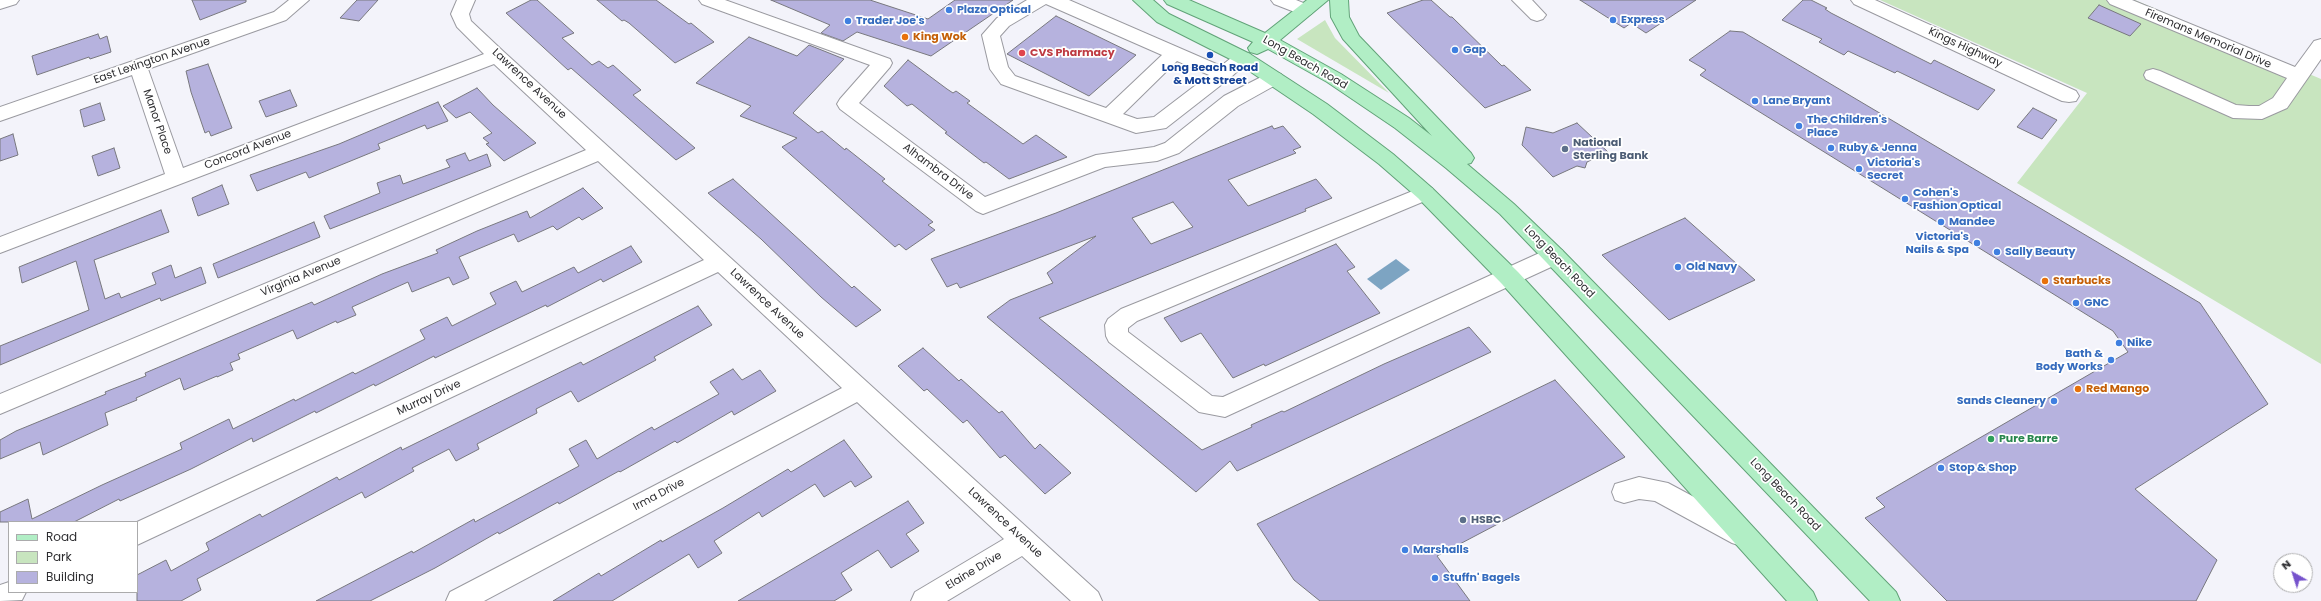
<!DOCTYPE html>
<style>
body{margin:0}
#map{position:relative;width:2321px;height:601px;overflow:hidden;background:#f3f3fa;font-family:Poppins,sans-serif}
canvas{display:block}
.legend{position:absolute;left:8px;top:521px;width:130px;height:72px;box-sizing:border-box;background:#fff;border:1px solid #ababac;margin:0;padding:5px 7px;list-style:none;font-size:12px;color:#2d2d30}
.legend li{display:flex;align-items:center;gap:8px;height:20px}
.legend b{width:20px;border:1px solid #ababac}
.north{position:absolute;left:2273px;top:553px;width:40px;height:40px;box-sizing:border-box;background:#fff;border:1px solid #ababac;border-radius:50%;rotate:321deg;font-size:11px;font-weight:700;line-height:16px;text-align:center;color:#2d2d30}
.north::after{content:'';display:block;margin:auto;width:14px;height:18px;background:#7652cc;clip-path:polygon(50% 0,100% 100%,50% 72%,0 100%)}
</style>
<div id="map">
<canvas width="2321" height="601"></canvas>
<ul class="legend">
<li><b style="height:5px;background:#b1eec5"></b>Road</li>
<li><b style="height:11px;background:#c8e5bf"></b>Park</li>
<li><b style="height:11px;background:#b6b2de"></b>Building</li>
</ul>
<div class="north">N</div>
</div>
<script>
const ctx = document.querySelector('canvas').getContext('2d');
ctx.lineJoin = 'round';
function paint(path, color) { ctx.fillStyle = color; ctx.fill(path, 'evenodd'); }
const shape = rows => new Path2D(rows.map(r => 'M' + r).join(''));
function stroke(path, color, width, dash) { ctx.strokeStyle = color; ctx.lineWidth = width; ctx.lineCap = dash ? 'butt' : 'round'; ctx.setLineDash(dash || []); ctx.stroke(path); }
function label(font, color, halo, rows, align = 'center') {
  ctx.font = font + ' Poppins,sans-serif'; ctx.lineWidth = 3.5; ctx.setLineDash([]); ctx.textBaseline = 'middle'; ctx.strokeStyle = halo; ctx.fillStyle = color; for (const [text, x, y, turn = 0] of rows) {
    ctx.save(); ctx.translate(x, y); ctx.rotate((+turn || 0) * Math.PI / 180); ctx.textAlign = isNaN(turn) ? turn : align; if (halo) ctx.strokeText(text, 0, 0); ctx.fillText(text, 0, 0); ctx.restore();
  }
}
paint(shape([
 [1880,0,2135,0,2321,79,2321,364,2017,183,2087,93],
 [1325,20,1335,38,1389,93,1297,39]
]), '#c8e5bf');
paint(shape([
 [1396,259,1410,270,1381,290,1367,279]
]), '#7da4c2');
const building = shape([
 [192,0,246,0,246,2,200,20,192,0],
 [357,0,378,0,359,21,340,18,357,0],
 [531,0,537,0,574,33,562,38,592,65,599,61,608,68,613,65,641,90,633,95,695,148,676,160,571,68,568,70,506,13,531,0],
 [597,0,656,0,689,24,691,23,714,42,675,63,629,23,624,20,622,21,597,0],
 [771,0,870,0,928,19,955,0,1013,0,931,56,857,32,843,41,821,33,830,25,771,0],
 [1423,0,1431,0,1450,17,1452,17,1502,66,1504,65,1531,90,1485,108,1387,13,1423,0],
 [1580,0,1696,0,1646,33,1631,23,1624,28,1580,0],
 [1803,0,1811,0,1827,8,1825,9,1831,13,1899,48,1931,64,1934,60,1995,90,1978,110,1897,71,1895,73,1848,51,1844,55,1819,42,1822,39,1782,20,1803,0],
 [2099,5,2141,24,2130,36,2088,18,2099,5],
 [1056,16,1136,55,1089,96,1007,54,1056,16],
 [1730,31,1743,32,2200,303,2268,404,2135,489,2217,560,2196,601,1947,601,1865,518,1885,507,1876,498,2128,352,2113,331,1700,75,1706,70,1689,60,1730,31],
 [98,34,100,39,107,36,111,52,90,59,89,57,37,75,32,56,98,34],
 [749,37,797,56,809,45,844,59,793,113,818,133,822,131,845,150,846,148,885,179,882,181,933,222,928,225,935,230,906,250,899,244,895,247,782,147,797,138,740,116,751,106,696,83,749,37],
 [908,60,947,89,953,93,956,91,970,101,967,103,1023,144,1036,135,1067,157,1009,179,986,162,984,163,945,133,947,132,912,104,907,106,884,86,908,60],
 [208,64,232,128,211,136,209,131,205,133,191,92,186,71,208,64],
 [477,88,493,105,536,143,504,161,486,144,489,143,483,138,492,133,470,112,456,118,443,106,477,88],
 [290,90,297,106,266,117,259,101,290,90],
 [438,102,448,121,427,129,425,125,378,144,380,149,309,178,306,172,257,191,250,175,339,144,438,102],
 [100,103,105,120,84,127,80,110,100,103],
 [2033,108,2057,120,2042,139,2017,127,2033,108],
 [1577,123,1608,152,1587,162,1585,168,1577,166,1553,177,1522,145,1526,127,1553,133,1577,123],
 [1272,126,1274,129,1283,126,1301,147,1293,150,1296,153,1228,180,1248,206,1316,179,1332,198,1305,209,1306,211,1039,318,1202,450,1252,427,1251,425,1282,411,1284,412,1384,364,1469,327,1491,352,1237,471,1230,461,1196,492,987,317,1010,300,1053,283,1047,273,1096,236,960,288,957,283,947,287,931,259,1056,213,1272,126],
 [1173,202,1193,227,1151,244,1132,218,1173,202],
 [13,134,18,155,0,161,0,139,13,134],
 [114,148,120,168,98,176,92,156,114,148],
 [465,153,469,161,487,154,491,166,330,229,324,216,380,193,377,183,400,175,403,184,450,167,446,160,465,153],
 [733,179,852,288,854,286,881,310,856,327,821,297,761,239,708,193,733,179],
 [222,185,229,204,198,216,192,198,222,185],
 [583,188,603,208,582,220,579,217,557,230,553,226,518,242,514,234,459,257,469,278,453,285,449,277,412,292,408,282,352,307,356,315,337,323,336,321,297,339,293,330,238,354,240,359,230,363,233,370,217,377,217,376,184,390,180,378,136,398,137,400,105,413,108,425,43,455,40,442,0,459,0,440,16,431,106,394,105,392,146,376,145,373,312,302,314,305,382,274,438,253,436,250,477,231,527,211,530,218,583,188],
 [161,210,169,232,94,260,105,299,119,293,121,298,156,284,152,273,171,265,175,278,201,267,206,283,161,301,160,298,0,365,0,346,89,310,76,261,22,283,19,267,161,210],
 [1685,218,1755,280,1669,320,1602,255,1685,218],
 [314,222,320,237,218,278,213,264,314,222],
 [1336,244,1355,267,1347,271,1380,313,1265,366,1264,364,1233,378,1201,333,1181,342,1164,318,1336,244],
 [631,246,642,262,603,282,601,279,547,307,546,305,435,358,434,356,375,386,374,384,316,413,315,411,253,442,252,438,191,469,120,501,119,499,74,522,0,522,0,512,28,499,32,519,102,485,182,449,180,443,229,419,233,429,294,399,295,401,353,372,355,374,425,339,420,330,447,317,452,326,496,304,490,293,516,281,522,292,574,267,578,273,631,246],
 [698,306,712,325,654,357,656,360,578,402,571,391,536,409,537,413,477,444,479,449,456,461,449,449,412,468,414,471,365,498,362,492,197,579,201,590,181,601,137,601,137,575,166,560,171,571,209,550,206,543,260,514,262,517,337,477,339,480,401,447,402,450,581,362,583,365,698,306],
 [923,348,959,381,961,379,999,413,1002,411,1035,449,1040,444,1071,473,1045,494,1005,455,1000,458,967,420,963,423,927,389,924,391,898,366,923,348],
 [733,369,742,380,760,370,776,391,734,415,732,411,677,443,675,441,620,472,619,471,559,504,558,502,499,534,498,532,435,568,370,601,316,601,412,551,413,553,474,519,475,522,579,466,569,449,586,440,597,459,652,427,654,430,719,394,710,382,733,369],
 [1555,380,1625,457,1437,556,1470,601,1320,601,1294,580,1257,524,1555,380],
 [844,440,872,477,855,487,851,481,824,497,815,484,762,517,759,512,714,541,722,553,698,568,689,554,612,601,553,601,599,573,601,576,661,540,662,542,723,508,788,469,791,472,844,440],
 [908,501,924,523,906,534,919,551,891,568,878,550,841,573,852,590,834,601,738,601,908,501]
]);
paint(building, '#b6b2de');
stroke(building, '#78787e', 1);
const minor = shape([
 [0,0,19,0,16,4,0,9,0,0],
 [289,0,309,0,286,20,148,69,183,168,484,54,457,27,451,14,457,0,475,0,469,14,471,21,504,52,1098,592,1102,601,1071,601,1022,556,947,601,911,601,915,592,1004,539,857,402,484,601,446,601,450,592,842,388,718,272,137,545,137,522,704,260,598,161,0,414,0,394,586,150,494,64,0,253,0,237,165,174,132,75,0,121,0,107,274,12,289,0],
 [699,0,725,0,890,59,892,63,890,67,859,103,985,197,1096,155,1154,147,1165,143,1224,96,1267,74,1274,72,1281,74,1283,78,1281,82,1238,106,1179,153,1157,161,1105,167,983,214,976,211,840,109,837,104,840,99,870,65,702,4,699,0],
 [1027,0,1069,0,1221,66,1236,54,1243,52,1250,54,1252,58,1230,78,1166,128,1136,133,1001,84,990,69,982,35,997,18,1027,0],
 [1046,4,1162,55,1106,108,1015,76,1008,67,1000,36,1009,26,1046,4],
 [1177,61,1209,75,1154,117,1137,119,1123,114,1177,61],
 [1271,0,1296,0,1311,6,1314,10,1311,14,1305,16,1274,4,1271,0],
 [1512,0,1532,0,1546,15,1543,19,1537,21,1531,19,1512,0],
 [1851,0,1875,0,2076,91,2079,96,2076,101,2069,102,2062,101,1854,4,1851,0],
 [2107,0,2132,0,2295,67,2314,41,2321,39,2321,59,2287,108,2262,119,2233,118,2146,79,2144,75,2146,71,2153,69,2160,71,2236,105,2249,106,2259,106,2273,98,2287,78,2110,4,2107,0],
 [1425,186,1432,188,1435,193,1432,198,1137,321,1128,328,1128,332,1212,396,1223,397,1546,250,1554,248,1562,250,1565,256,1562,262,1225,417,1199,412,1109,342,1106,336,1105,325,1108,319,1121,309,1425,186],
 [1639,477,1668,483,1750,527,1754,535,1750,543,1741,546,1732,543,1655,501,1639,499,1624,503,1615,500,1612,492,1615,484,1639,477],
 [9,582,9,592,26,592,22,600,0,601,0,585,9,582]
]);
const major = shape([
 [1133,0,1153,0,1169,14,1250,54,1327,104,1393,154,1432,188,1518,272,1813,592,1817,601,1787,601,1502,284,1418,198,1379,164,1313,114,1236,62,1157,22,1133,0],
 [1164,0,1189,0,1265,33,1307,0,1328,0,1280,40,1341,74,1409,118,1432,136,1343,39,1331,17,1330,0,1348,0,1349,17,1359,36,1471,153,1474,158,1471,163,1467,164,1514,204,1562,250,1896,592,1900,601,1870,601,1546,262,1500,214,1446,168,1395,128,1327,82,1268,49,1257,54,1250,52,1248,48,1253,42,1167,4,1164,0]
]);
stroke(minor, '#9a9aa0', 2);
stroke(major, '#61a378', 2);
paint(minor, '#fff');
paint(major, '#b1eec5');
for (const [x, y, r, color] of [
 [949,10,4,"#3f7fe0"],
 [1613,20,4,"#3f7fe0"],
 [848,21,4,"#3f7fe0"],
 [905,37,4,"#e8710a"],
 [1455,50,4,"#3f7fe0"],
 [1022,53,4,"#e0444e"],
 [1210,55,4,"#1a4fb4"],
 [1755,101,4,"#3f7fe0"],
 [1799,126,4,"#3f7fe0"],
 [1831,148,4,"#3f7fe0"],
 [1565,149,4,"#5c6f8a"],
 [1859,169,4,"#3f7fe0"],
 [1905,199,4,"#3f7fe0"],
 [1941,222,4,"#3f7fe0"],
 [1977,243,4,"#3f7fe0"],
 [1997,252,4,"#3f7fe0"],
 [1678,267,4,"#3f7fe0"],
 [2045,281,4,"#e8710a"],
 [2076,303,4,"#3f7fe0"],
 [2119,343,4,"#3f7fe0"],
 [2111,360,4,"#3f7fe0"],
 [2078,389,4,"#e8710a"],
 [2054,401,4,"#3f7fe0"],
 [1991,439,4,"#2e9e5b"],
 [1941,468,4,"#3f7fe0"],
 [1463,520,4,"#5c6f8a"],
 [1405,550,4,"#3f7fe0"],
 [1435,578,4,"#3f7fe0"]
]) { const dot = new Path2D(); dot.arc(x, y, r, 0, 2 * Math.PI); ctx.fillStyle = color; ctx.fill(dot); stroke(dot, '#fff', 1.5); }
label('bold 11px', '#366cbe', '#fff', [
 ["Plaza Optical",957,10],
 ["Express",1621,20],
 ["Trader Joe's",856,21],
 ["Gap",1463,50],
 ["Lane Bryant",1763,101],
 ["The Children's",1807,120],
 ["Place",1807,133],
 ["Ruby & Jenna",1839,148],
 ["Victoria's",1867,163],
 ["Secret",1867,176],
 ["Cohen's",1913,193],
 ["Fashion Optical",1913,206],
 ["Mandee",1949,222],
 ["Victoria's",1969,237,"right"],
 ["Nails & Spa",1969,250,"right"],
 ["Sally Beauty",2005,252],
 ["Old Navy",1686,267],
 ["GNC",2084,303],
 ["Nike",2127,343],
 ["Bath &",2103,354,"right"],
 ["Body Works",2103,367,"right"],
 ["Sands Cleanery",2046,401,"right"],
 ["Stop & Shop",1949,468],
 ["Marshalls",1413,550],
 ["Stuffn' Bagels",1443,578]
], 'left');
label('bold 11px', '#c56008', '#fff', [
 ["King Wok",913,37],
 ["Starbucks",2053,281],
 ["Red Mango",2086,389]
], 'left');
label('11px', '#2d2d30', '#fff', [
 ["Firemans Memorial Drive",2208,39,23],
 ["Kings Highway",1965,48,25],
 ["East Lexington Avenue",152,61,-19],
 ["Long Beach Road",1305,63,30],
 ["Lawrence Avenue",529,84,43],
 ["Manor Place",157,122,71],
 ["Concord Avenue",248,150,-21],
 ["Alhambra Drive",938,172,37],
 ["Long Beach Road",1559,262,46],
 ["Virginia Avenue",301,277,-23],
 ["Lawrence Avenue",767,304,43],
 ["Murray Drive",429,398,-25],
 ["Irma Drive",659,495,-28],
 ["Long Beach Road",1785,495,46],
 ["Lawrence Avenue",1005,523,43],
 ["Elaine Drive",974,571,-31]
]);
label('bold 11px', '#be3a42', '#fff', [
 ["CVS Pharmacy",1030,53]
], 'left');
label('bold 11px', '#164399', '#fff', [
 ["Long Beach Road",1210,68],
 ["& Mott Street",1210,81]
]);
label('bold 11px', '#4e5e75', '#fff', [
 ["National",1573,143],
 ["Sterling Bank",1573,156],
 ["HSBC",1471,520]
], 'left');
label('bold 11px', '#27864d', '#fff', [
 ["Pure Barre",1999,439]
], 'left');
</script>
